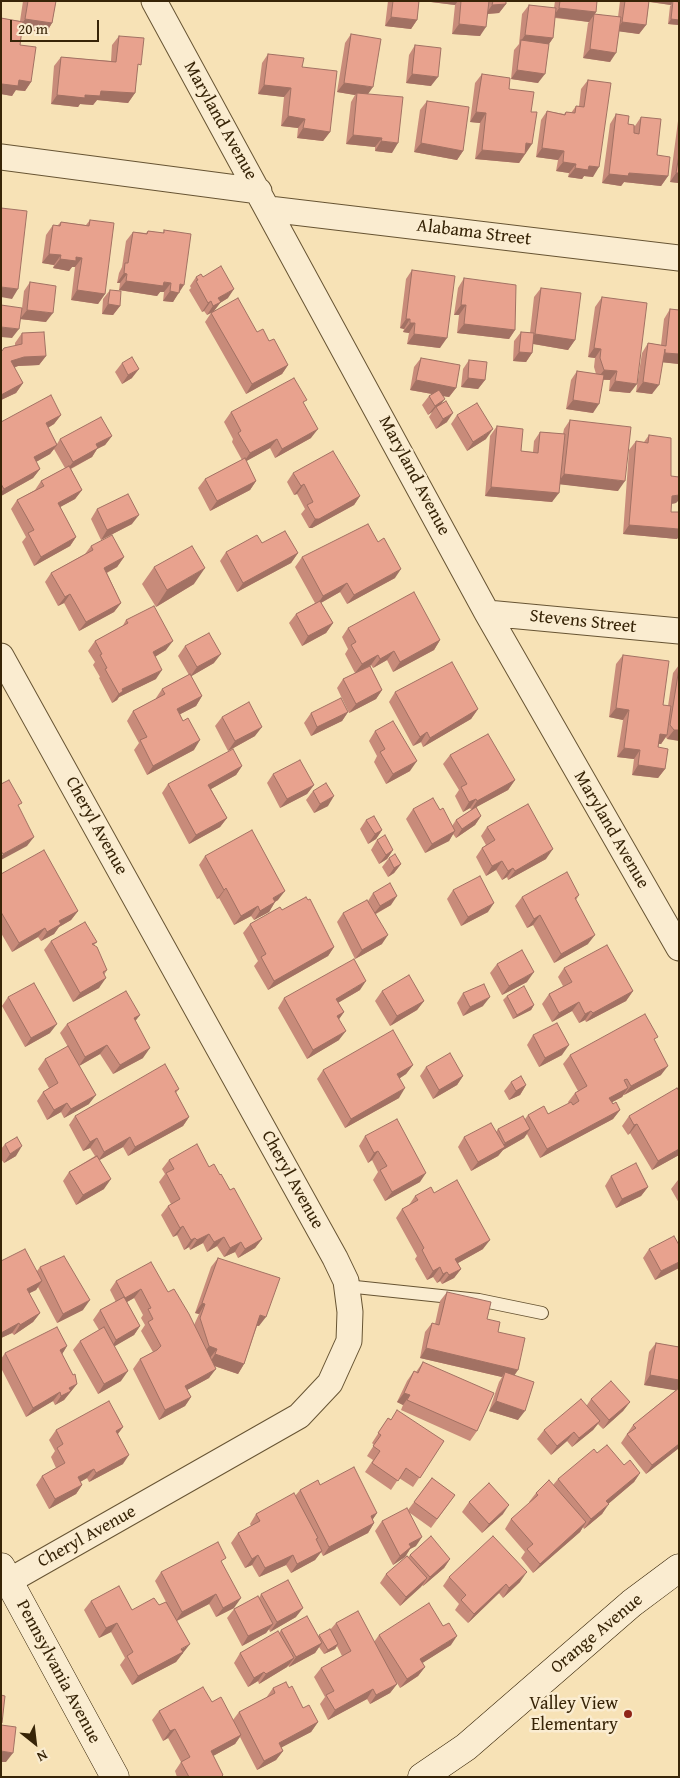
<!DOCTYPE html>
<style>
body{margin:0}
#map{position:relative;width:680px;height:1778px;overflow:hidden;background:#f7e2b6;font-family:"Gentium Book Plus",serif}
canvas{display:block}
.frame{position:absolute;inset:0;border:2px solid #372407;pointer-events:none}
.north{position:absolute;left:10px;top:1718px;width:50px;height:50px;-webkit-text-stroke:4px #faecd0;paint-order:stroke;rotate:151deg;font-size:14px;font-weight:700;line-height:20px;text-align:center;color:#372407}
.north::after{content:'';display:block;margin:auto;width:18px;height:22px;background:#372407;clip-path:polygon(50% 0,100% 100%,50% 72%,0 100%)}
.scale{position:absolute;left:10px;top:20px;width:89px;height:22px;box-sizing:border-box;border:2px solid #372407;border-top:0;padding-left:6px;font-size:15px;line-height:18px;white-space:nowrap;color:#372407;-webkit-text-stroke:4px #faecd0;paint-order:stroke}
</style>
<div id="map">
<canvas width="680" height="1778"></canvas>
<div class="frame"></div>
<div class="north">N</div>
<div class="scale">20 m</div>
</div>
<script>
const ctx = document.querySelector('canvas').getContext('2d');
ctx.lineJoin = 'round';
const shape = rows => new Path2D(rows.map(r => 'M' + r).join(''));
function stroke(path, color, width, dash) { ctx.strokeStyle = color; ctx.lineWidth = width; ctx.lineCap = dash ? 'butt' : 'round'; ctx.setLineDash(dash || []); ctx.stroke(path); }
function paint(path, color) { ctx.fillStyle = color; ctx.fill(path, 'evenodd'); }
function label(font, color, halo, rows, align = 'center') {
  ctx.font = font + ' "Gentium Book Plus",serif'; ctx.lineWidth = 5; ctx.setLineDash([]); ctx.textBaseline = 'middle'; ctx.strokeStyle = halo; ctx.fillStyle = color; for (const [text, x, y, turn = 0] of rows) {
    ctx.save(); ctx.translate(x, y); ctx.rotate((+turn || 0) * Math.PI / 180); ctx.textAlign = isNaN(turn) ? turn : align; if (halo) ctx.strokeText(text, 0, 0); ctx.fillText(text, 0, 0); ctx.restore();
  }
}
const lane = shape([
 [346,1286,479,1300,542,1313]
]);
const street = shape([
 [154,1,487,613,679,948],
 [1,157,259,191],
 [269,209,679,258],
 [487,613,679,631],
 [1,656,335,1258,346,1281,350,1312,349,1341,330,1383,299,1416,9,1581]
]);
const secondary = shape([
 [1,1567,115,1777],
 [422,1777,466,1747,632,1603,679,1568]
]);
stroke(lane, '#675433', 14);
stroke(street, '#675433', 27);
stroke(secondary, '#372407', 29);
stroke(lane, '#faecd0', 12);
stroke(street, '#faecd0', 25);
stroke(secondary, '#faecd0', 28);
paint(shape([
 [23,1,56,1,52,23,46,33,22,29,20,45,31,82,25,91,15,90,12,96,1,94,1,18,20,21],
 [388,1,419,1,417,20,411,29,385,26],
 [423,1,506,1,506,4,499,13,487,14,480,36,452,34,455,5],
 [555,1,597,1,596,12,595,14,618,17,620,1,679,1,679,25,668,24,670,6,671,5,649,2,646,25,639,34,619,31,610,62,583,58,588,23,589,22,555,18,553,38,549,44,538,83,511,79,514,50,519,44,522,14,529,5,554,8],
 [351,34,368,94,392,153,375,151,375,147,346,144,351,102,355,95,337,92,345,43],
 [119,36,137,70,135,93,128,103,97,100,93,105,80,104,78,107,51,104,54,66,61,57,111,61,112,45],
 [415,45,431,86,406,83,409,55],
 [268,54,302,67,330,132,323,141,297,138,298,128,281,126,284,97,258,94,262,63],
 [482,74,509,89,526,153,519,163,475,159,480,123,470,122,475,83],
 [588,80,593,177,584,176,582,179,568,177,569,173,556,171,558,160,536,157,541,120,547,111,564,114,566,112,571,113,576,106,579,106,581,89],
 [427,101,463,151,457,160,414,152,420,110],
 [616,114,628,124,635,126,641,117,657,155,668,176,661,186,624,182,621,186,602,183,610,124],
 [679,120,679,183,670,182,678,121],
 [90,220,105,294,98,304,71,300,75,267,72,267,69,271,53,268,54,265,42,263,46,235,53,225,57,226,61,222,86,225],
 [164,230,179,291,173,302,163,301,164,292,160,292,157,296,119,290,120,283,117,283,119,273,122,267,126,241,133,232,146,233,148,231,163,233],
 [412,270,440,348,407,344,409,333,403,332,404,329,400,328,406,279],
 [196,277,203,277,228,298,220,303,214,311,257,332,269,341,288,365,282,374,246,394,205,322,211,313,207,315,204,311,202,312,189,290,191,288,190,286],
 [464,278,515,330,509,339,457,333,459,315,454,315,458,288],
 [30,282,46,322,20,319,12,338,22,308,24,291],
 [541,288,575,340,568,350,533,344,532,353,526,362,513,361,514,341,521,332,530,333,534,297],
 [110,290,120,306,113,315,102,314,103,299],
 [602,297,630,393,609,391,610,380,603,380,593,413,566,409,571,380,577,371,596,374,594,367,595,358,588,357,595,307],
 [670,309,679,310,679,364,663,362,652,394,636,392,642,353,648,343,661,345,664,319],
 [22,333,46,356,39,365,18,366,14,368,23,383,16,393,1,400,1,350,2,351,15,346,15,343],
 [421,358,456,388,449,397,442,396,441,404,447,422,436,429,429,417,432,412,428,415,422,405,429,396,432,394,410,390,414,367],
 [469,360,485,380,478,389,461,387,463,369],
 [122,363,132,378,122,384,115,372],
 [304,404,311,438,275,458,270,448,246,461,256,481,250,490,210,511,198,488,205,479,242,460,232,442,233,439,224,422,231,412],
 [61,415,54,424,48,428,57,444,60,439,112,436,105,445,97,449,92,457,71,469,82,490,75,499,60,507,76,537,70,546,34,566,22,542,26,537,11,509,17,500,35,490,41,481,65,468,54,449,50,454,36,462,40,469,33,478,1,496,1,422],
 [457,415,486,439,467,451,451,424],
 [570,420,618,491,560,484,552,502,485,496,490,436,497,426,521,451,533,452,534,441,540,432,563,434,564,429],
 [649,435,671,476,676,503,671,504,671,512,677,539,623,534,629,450,636,441,644,442],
 [293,473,360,496,354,505,312,528,309,528,301,514,305,509,297,494,294,495,287,482],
 [97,509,132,524,101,540,91,519],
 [262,543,298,553,291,563,237,592,220,561,226,552],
 [91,546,124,557,117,567,107,573,121,603,114,612,79,631,64,603,58,606,45,582,51,573,85,554],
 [302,557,395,578,347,604,340,592,321,603,333,623,326,633,302,646,289,623,296,614,315,603,295,567],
 [154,567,194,584,156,607,142,584],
 [126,620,166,650,155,657,156,679,119,697,117,700,112,703,99,678,100,677,93,665,95,662,88,651,95,641,122,627],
 [348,628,440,640,434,650,393,672,387,660,373,668,371,665,370,666,382,690,376,699,349,713,337,688,343,679,355,673,345,654,348,649,342,637],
 [185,646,214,663,191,676,202,696,196,706,180,714,194,750,147,775,134,750,139,743,127,721,133,711,156,699,156,698,162,689,189,675,178,656],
 [623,655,663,705,668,706,673,673,679,665,679,740,667,739,666,737,661,744,659,744,658,747,665,769,658,778,632,775,634,759,617,757,623,720,609,717,616,664],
 [395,692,478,709,471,719,423,747,421,742,413,746,389,702],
 [348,712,342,721,311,736,304,723,311,713],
 [222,717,255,736,228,751,215,726],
 [375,731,410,771,386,784,374,762,377,756,369,741],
 [450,755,515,780,508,790,476,807,481,816,475,825,456,838,453,834,449,841,425,853,406,819,413,809,440,810,452,826,456,820,474,808,471,810,470,808,463,812,455,796,459,790,443,764],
 [242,766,236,775,211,789,227,818,220,827,189,844,162,793,168,784],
 [273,774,314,785,307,794,280,808,267,783],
 [313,791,328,806,314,813,306,800],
 [366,820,382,830,376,839,368,844,360,829],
 [487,827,546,859,508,880,507,877,502,880,496,870,486,876,476,857,482,848,486,845,481,836],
 [377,840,393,850,387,859,379,864,371,850],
 [205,856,278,900,275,902,269,912,254,920,251,916,234,925,219,898,217,899,199,865],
 [389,858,401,864,394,873,388,877,382,867],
 [1,874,78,911,71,920,59,927,54,934,41,941,38,937,12,952,1,933],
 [453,890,488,912,461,926,447,899],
 [373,893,391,905,376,914,382,944,355,959,337,922,343,913,368,901],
 [579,895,576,900,588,944,554,963,533,925,527,928,515,906,522,897],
 [282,910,334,947,328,956,268,990,254,966,258,961,243,933,250,924],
 [51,941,97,942,94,945,107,970,104,975,99,988,73,1002,44,950],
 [497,964,527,982,502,995,490,973],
 [564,968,633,991,626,1001,586,1022,585,1020,579,1023,572,1011,552,1022,542,1004,549,994,563,986,558,977],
 [360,990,338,1003,344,1012,339,1019,339,1040,307,1059,278,1008,284,998],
 [382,991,424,1001,417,1010,390,1026,375,1001],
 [463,993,483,1006,463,1016,457,1003],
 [507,996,534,1005,531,1010,513,1019,503,1000],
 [8,997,50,1033,25,1047,2,1006],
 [140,1015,135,1021,143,1058,113,1074,100,1054,79,1066,89,1104,64,1118,61,1112,47,1120,37,1101,43,1092,49,1088,38,1069,45,1059,68,1047,60,1033,67,1024],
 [533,1035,562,1055,539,1067,527,1045],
 [655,1041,661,1075,624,1095,624,1094,622,1097,612,1102,620,1110,613,1119,540,1158,527,1134,524,1138,503,1150,498,1156,471,1171,458,1147,464,1137,496,1132,498,1129,525,1119,528,1115,548,1114,569,1104,568,1102,575,1093,578,1091,563,1064,570,1055],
 [413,1065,406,1074,400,1078,399,1098,345,1128,317,1079,323,1070],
 [426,1067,463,1076,457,1085,433,1099,420,1076],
 [511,1082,526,1085,520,1095,509,1100,504,1091],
 [179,1089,176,1093,189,1117,183,1126,128,1156,123,1147,99,1160,104,1189,76,1205,63,1181,69,1172,95,1156,90,1148,83,1151,69,1125,75,1116],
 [629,1116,679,1155,652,1170,630,1133,628,1135,622,1126],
 [365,1136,420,1182,385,1201,373,1180,378,1172,372,1160,368,1163,359,1146],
 [5,1144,16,1156,4,1163,1,1159,1,1149],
 [169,1160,209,1167,220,1175,230,1190,262,1239,255,1248,238,1258,235,1252,224,1257,217,1246,207,1252,203,1243,190,1250,189,1247,184,1250,177,1235,173,1237,161,1215,168,1206,171,1204,159,1182,165,1174,162,1169],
 [611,1176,648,1187,641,1196,616,1208,605,1186],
 [678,1180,679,1180,679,1203,671,1189],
 [434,1193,483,1249,458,1263,461,1269,454,1278,442,1284,440,1281,437,1283,433,1277,427,1280,415,1259,417,1256,396,1218,402,1209,409,1205,415,1196],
 [649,1249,679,1262,679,1268,655,1280,643,1258],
 [218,1258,259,1326,257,1326,244,1364,238,1374,214,1366,209,1378,187,1390,191,1397,185,1406,159,1420,133,1369,140,1359,153,1352,141,1331,145,1325,141,1318,143,1315,134,1298,127,1302,140,1326,134,1335,114,1346,121,1381,98,1394,73,1350,80,1341,99,1330,93,1320,100,1310,116,1302,110,1290,116,1281,168,1292,194,1325,199,1314,195,1313,211,1267],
 [1,1261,37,1271,40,1267,83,1310,57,1323,38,1287,36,1290,29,1293,40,1313,33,1322,14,1335,12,1333,1,1338],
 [447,1292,487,1319,498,1332,514,1375,518,1420,489,1411,499,1382,502,1377,420,1358,425,1332,432,1323,435,1324,440,1301],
 [656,1343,679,1347,679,1448,646,1474,621,1443,633,1425,676,1390,644,1385,649,1352],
 [67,1346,62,1354,77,1384,64,1400,55,1405,53,1401,26,1417,1,1368,1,1359,5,1353],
 [423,1362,477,1431,470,1441,401,1410,403,1405,397,1402,407,1381,414,1371,416,1372],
 [591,1399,630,1402,623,1411,603,1429,598,1424,593,1430,572,1447,567,1441,551,1455,537,1439,544,1430,587,1405],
 [388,1418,444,1441,413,1487,399,1478,391,1490,365,1472,373,1460,367,1456,374,1445,372,1443],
 [123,1427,118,1434,123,1464,89,1482,87,1478,80,1482,82,1485,76,1494,49,1509,36,1485,42,1476,56,1468,51,1457,55,1451,49,1440,56,1430],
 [597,1453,640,1473,634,1482,608,1504,602,1514,584,1529,583,1527,580,1532,533,1573,521,1558,525,1552,505,1529,511,1519,530,1503,529,1502,536,1493,553,1485,558,1479],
 [432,1478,455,1495,431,1528,410,1513,416,1546,410,1549,405,1557,393,1565,375,1531,382,1521,408,1510],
 [320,1485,377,1513,372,1520,374,1523,368,1533,323,1556,321,1552,315,1560,291,1573,286,1565,259,1577,252,1565,245,1568,231,1543,238,1533,251,1526,250,1524,256,1514,295,1496,300,1490],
 [469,1502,503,1514,482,1533,462,1512],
 [410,1555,450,1559,444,1568,423,1586,422,1585,400,1606,380,1583,386,1574,408,1557],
 [222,1563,234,1608,216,1617,209,1604,177,1621,183,1654,182,1654,176,1662,132,1685,120,1665,125,1658,111,1632,99,1638,84,1610,91,1601,132,1610,159,1605,166,1602,155,1581,161,1572],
 [449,1577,520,1582,503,1598,499,1593,468,1623,455,1610,459,1604,443,1586],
 [261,1594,296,1617,270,1632,269,1629,266,1633,242,1646,227,1618,234,1609,259,1598],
 [336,1623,374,1642,379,1635,451,1645,422,1663,425,1667,418,1676,400,1688,394,1678,397,1684,390,1693,370,1704,367,1699,328,1720,320,1704,325,1697,314,1677,321,1668,342,1656,337,1646,335,1649,324,1654,319,1647,315,1653,289,1667,288,1665,287,1667,259,1684,258,1681,248,1687,234,1663,240,1653,279,1633,281,1630,318,1636,330,1630],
 [273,1688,289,1688,303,1708,318,1722,311,1732,281,1747,283,1751,276,1760,257,1770,240,1737,235,1744,213,1756,223,1775,222,1777,177,1777,175,1771,181,1762,168,1738,163,1741,152,1720,159,1711,212,1702,233,1720,239,1712,266,1698]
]), '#c88b7a');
paint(shape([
 [423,1,458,1,455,5],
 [644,1,679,1,679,6,673,1,671,5],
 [506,4,499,13,486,14,492,5],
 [559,8,596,12,589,22,553,17],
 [391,17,417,20,411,29,385,26],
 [25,19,52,23,46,33,19,28],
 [671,19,679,20,679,25,668,24],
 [622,22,646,25,639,34,616,31],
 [459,24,486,27,480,36,452,34],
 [525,35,553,38,547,47,521,41],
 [590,49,616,53,610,62,583,58],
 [517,70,545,74,538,83,511,79],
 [412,74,438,77,431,86,406,83],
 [19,80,31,82,25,91,16,90,12,96,1,94,2,84],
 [344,83,373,87,366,97,357,93,355,95,337,92],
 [264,85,291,88,284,97,258,94],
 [101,91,135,93,128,103,97,100,93,105,80,104,78,107,51,104,57,95,85,95],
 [476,112,486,113,480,123,470,122],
 [288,116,305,119,298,128,281,126],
 [303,128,330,132,323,141,297,138],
 [353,135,382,138,375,147,346,144],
 [381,141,398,143,392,153,375,151],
 [421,143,463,151,457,160,414,152],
 [526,143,532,144,526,153,520,153],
 [542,148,564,151,558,160,536,157],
 [482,150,525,154,519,163,475,159],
 [563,162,576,164,569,173,556,171],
 [589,166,599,167,593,177,584,176,582,179,568,177,575,168],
 [629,173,668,176,661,186,624,182,621,186,602,183,609,174],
 [676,173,679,173,679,183,670,182],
 [49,254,61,255,54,265,42,263],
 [76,257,82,258,75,267,72,267,69,271,53,268,60,259],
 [124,273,127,274,120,283,117,283],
 [126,281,171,283,164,292,160,292,157,296,119,290],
 [180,284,184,285,173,302,163,301,170,291],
 [1,287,18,289,12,299,1,297],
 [234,289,228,298,220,303,214,311,207,315,218,298],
 [77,290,105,294,98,304,71,300],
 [211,301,204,311,202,312,208,303],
 [108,304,120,306,113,315,102,314],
 [461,305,466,305,459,315,454,315],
 [27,310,53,313,46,322,20,319],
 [406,319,410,319,404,329,400,328],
 [410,323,415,323,409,333,403,332],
 [464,324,515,330,509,339,457,333],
 [1,327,19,329,12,338,1,337],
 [414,334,447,338,440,348,407,344],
 [535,334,575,340,568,350,528,343],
 [594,348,601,349,595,358,588,357],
 [519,352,532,353,526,362,513,361],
 [665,353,679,354,679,364,659,362],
 [46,356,39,365,18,366,5,370,11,361,24,357],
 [288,365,282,374,246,394,252,384],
 [139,369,132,378,122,384,128,375],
 [604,370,617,371,610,380,597,379],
 [468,378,485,380,478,389,461,387],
 [416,380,456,388,449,397,410,390],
 [615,381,637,384,630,393,609,391],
 [643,382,659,385,652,394,636,392],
 [23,383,16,393,1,400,1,395],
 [445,399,438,408,436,407,432,412,428,415,435,406],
 [573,400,599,404,593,413,566,409],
 [453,413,447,422,436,429,443,419],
 [61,415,54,424,39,433,46,423],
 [318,429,311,438,275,458,282,449],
 [493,429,486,439,467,451,473,442],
 [112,436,105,445,97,449,92,457,66,471,73,462,96,444],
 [277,439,270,448,243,463,250,453],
 [57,445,50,454,27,467,34,457],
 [40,469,33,478,1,496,1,492,4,489],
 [564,474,625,481,618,491,557,484],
 [256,481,250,490,210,511,217,501],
 [304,484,297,494,294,495,301,486],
 [491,487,559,493,552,502,485,496],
 [82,490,75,499,51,512,58,503],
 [679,495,679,500,676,503,665,505,672,496],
 [360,496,354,505,312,528,309,528,315,519],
 [139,515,132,524,101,540,107,530],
 [629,525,679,529,679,537,677,539,623,534],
 [76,537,70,546,34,566,41,557],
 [298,553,291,563,237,592,243,583],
 [124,557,117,567,98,577,104,568],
 [205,568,194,584,156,607,167,590],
 [401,569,395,578,347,604,354,595],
 [347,583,340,592,317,605,323,596],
 [70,594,64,603,58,606,65,597],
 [121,603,114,612,79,631,86,622],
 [333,623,326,633,302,646,308,636],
 [440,640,434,650,393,672,400,662],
 [173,641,166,650,146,662,153,652],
 [394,651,387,660,373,668,380,659],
 [221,654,214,663,190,677,197,667],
 [378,655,371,665,355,673,362,664],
 [162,670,156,679,119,697,117,700,112,703,122,689],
 [382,690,376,699,349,713,356,704],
 [202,696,196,706,171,719,177,709],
 [616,708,629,710,623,720,609,717],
 [478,709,471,719,423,747,430,738],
 [348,712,342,721,311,736,317,727],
 [262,727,255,736,228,751,235,741],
 [674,730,679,730,679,741,667,739],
 [427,732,421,742,413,746,420,737],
 [660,734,667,735,661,744,653,743],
 [200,740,194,750,147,775,153,766],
 [624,748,640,750,634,759,617,757],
 [417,761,410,771,386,784,393,774],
 [638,765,665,769,658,778,632,775],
 [242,766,236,775,202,794,208,785],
 [515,780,508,790,471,810,477,801],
 [314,785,307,794,280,808,287,799],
 [334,796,328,806,314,813,320,804],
 [476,799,470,808,463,812,469,802],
 [481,816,475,825,456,838,462,829],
 [227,818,220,827,189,844,196,835],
 [382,830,376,839,368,844,375,834],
 [455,831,449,841,425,853,432,844],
 [34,837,27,846,1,860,1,856,3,854],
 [553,849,546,859,508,880,515,871],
 [393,850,387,859,379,864,386,855],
 [502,861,496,870,486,876,492,866],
 [401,864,394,873,388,877,394,868],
 [513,868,507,877,502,880,508,871],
 [226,888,219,898,217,899,224,890],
 [285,891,278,900,266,907,273,898],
 [397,896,391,905,373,915,380,906],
 [275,902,269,912,254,920,260,911],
 [494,903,488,912,461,926,468,917],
 [258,906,251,916,234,925,241,916],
 [78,911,71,920,59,927,54,934,41,941,47,932,59,921],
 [540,915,533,925,527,928,534,919],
 [45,928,38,937,12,952,19,943],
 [388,935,382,944,355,959,362,950],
 [595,935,588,944,554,963,561,954],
 [334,947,328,956,268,990,274,981],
 [534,972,527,982,502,995,509,986],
 [106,978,99,988,73,1002,80,993],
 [366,981,360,990,329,1008,336,999],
 [633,991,626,1001,586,1022,593,1013],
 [490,997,483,1006,463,1016,470,1007],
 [424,1001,417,1010,390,1026,397,1016],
 [579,1002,572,1011,552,1022,559,1013],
 [534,1005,531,1010,513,1019,517,1015],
 [591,1011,585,1020,579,1023,585,1014],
 [344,1012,337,1022,337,1016],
 [140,1015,133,1024,134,1018],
 [57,1024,50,1033,25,1047,31,1038],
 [346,1031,339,1040,307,1059,313,1050],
 [107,1045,100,1054,79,1066,85,1057],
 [569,1045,562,1055,539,1067,545,1058],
 [150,1048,143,1058,113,1074,120,1065],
 [413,1065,406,1074,391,1084,397,1074],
 [668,1066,661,1075,624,1095,631,1086],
 [463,1076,457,1085,433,1099,439,1090],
 [526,1085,520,1095,509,1100,516,1091],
 [405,1088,399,1098,345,1128,351,1119],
 [628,1088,622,1097,603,1107,609,1098],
 [96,1095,89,1104,64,1118,71,1109],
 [67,1103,61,1112,47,1120,54,1110],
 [620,1110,613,1119,540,1158,547,1149],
 [189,1117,183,1126,128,1156,135,1147],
 [637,1124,630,1133,628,1135,634,1125],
 [530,1129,524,1138,503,1150,498,1156,471,1171,478,1162,501,1149,505,1143],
 [130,1137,123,1147,98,1161,104,1152],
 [97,1138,90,1148,83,1151,90,1142],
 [22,1146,16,1156,4,1163,10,1154],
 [679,1149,679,1155,652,1170,658,1161],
 [378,1151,372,1160,368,1163,374,1153],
 [426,1173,420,1182,385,1201,392,1192],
 [111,1179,104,1189,76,1205,83,1195],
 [648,1187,641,1196,616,1208,622,1199],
 [183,1226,177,1235,173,1237,180,1228],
 [209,1234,203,1243,190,1250,197,1240],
 [224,1237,217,1246,207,1252,214,1242],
 [195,1238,189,1247,184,1250,191,1240],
 [262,1239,255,1248,238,1258,245,1249],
 [490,1240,483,1249,449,1268,455,1259],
 [241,1242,235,1252,224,1257,230,1248],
 [679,1262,679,1268,655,1280,661,1271],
 [440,1267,433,1277,427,1280,433,1271],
 [461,1269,454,1278,442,1284,449,1275],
 [447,1272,440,1281,437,1283,443,1274],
 [42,1281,36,1290,20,1298,27,1289],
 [141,1289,134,1298,118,1307,125,1298],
 [90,1300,83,1310,57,1323,63,1314],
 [202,1303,205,1304,199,1314,195,1313],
 [40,1313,33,1322,14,1335,20,1325],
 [260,1315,266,1317,259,1326,254,1325],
 [19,1323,12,1333,1,1338,1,1333],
 [140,1326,134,1335,110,1349,116,1340],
 [67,1346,61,1356,60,1350],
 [209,1346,217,1349,210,1358,202,1356],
 [426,1348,518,1370,512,1379,505,1372,502,1377,420,1358],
 [215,1354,244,1364,238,1374,209,1364],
 [216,1369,209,1378,178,1395,185,1386],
 [128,1371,121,1381,98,1394,104,1384],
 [650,1375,679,1380,679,1391,644,1385],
 [77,1384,64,1400,55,1405,61,1396,69,1388],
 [60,1392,53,1401,26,1417,33,1408],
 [404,1393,410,1395,403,1405,397,1402],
 [191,1397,185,1406,159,1420,165,1410],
 [496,1401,525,1411,518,1420,489,1411],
 [630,1402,623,1411,603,1429,609,1420],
 [600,1421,593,1430,572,1447,579,1438],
 [123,1427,116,1436,116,1431],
 [574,1432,567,1441,551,1455,557,1446],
 [679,1444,679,1448,646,1474,652,1465],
 [129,1455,123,1464,89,1482,96,1473],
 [94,1469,87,1478,71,1487,78,1477],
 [640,1473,634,1482,600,1511,606,1501],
 [82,1485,76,1494,49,1509,55,1499],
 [609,1504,602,1514,584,1529,591,1519],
 [509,1505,503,1514,482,1533,489,1524],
 [377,1513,371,1522,371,1516],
 [586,1522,580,1532,533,1573,540,1564],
 [374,1523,368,1533,323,1556,329,1547],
 [422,1537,416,1546,410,1549,405,1557,393,1565,409,1544],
 [322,1551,315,1560,291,1573,297,1564],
 [258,1555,252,1565,245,1568,252,1559],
 [293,1555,286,1565,259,1577,265,1568],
 [450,1559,444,1568,423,1586,430,1577],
 [527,1572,520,1582,503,1598,509,1588],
 [427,1578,421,1587,400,1606,406,1597],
 [506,1584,499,1593,468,1623,474,1614],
 [216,1594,209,1604,176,1621,182,1612],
 [241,1598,234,1608,216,1617,223,1608],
 [303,1608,296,1617,270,1632,277,1622],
 [117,1623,111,1632,99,1638,106,1628],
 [273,1624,266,1633,242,1646,248,1636],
 [457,1636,451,1645,413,1669,420,1659],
 [322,1643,315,1653,289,1667,296,1657],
 [190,1644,176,1662,132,1685,138,1676],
 [338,1644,335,1649,324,1654,328,1650],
 [294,1658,287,1667,259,1684,266,1674],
 [425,1667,418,1676,400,1688,407,1679],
 [264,1672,258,1681,248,1687,254,1678],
 [397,1684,390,1693,370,1704,376,1695],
 [373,1689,367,1699,328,1720,335,1710],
 [318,1722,311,1732,273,1752,279,1743],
 [175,1729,168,1738,163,1741,170,1731],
 [241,1735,235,1744,204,1761,211,1751],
 [1,1751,13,1753,6,1762,1,1762],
 [283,1751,276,1760,257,1770,264,1761]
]), '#a27163');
const building = shape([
 [28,1,56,1,52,23,25,19,28,1],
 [393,1,419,1,417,20,391,17,393,1],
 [461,1,489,1,486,27,459,24,461,1],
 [493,1,506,1,506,4,492,5,493,1],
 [560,1,597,1,596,12,559,8,560,1],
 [625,1,649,1,646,25,622,22,625,1],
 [673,1,679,2,679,20,671,19,673,1],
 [529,5,556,8,553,38,525,35,529,5],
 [594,14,621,17,616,53,590,49,594,14],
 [1,18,23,22,20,45,36,47,31,82,19,80,18,86,2,84,1,88,1,18],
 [351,34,381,39,373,87,344,83,351,34],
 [119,36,144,38,141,65,138,64,135,93,101,91,100,96,85,95,85,98,57,95,61,57,116,62,119,36],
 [521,40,549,44,545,74,517,70,521,40],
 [415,45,441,48,438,77,412,74,415,45],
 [268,54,304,58,302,67,337,71,330,132,303,128,305,119,288,116,291,88,264,85,268,54],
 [482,74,510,78,509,89,534,92,531,112,537,112,532,144,526,143,525,154,482,150,486,113,476,112,482,74],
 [588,80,611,83,599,167,589,166,588,170,575,168,576,164,563,162,564,151,542,148,547,111,565,115,566,112,575,113,576,106,584,107,588,80],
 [357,93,403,97,398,143,381,141,382,138,353,135,357,93],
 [427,101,469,107,463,151,421,143,427,101],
 [616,114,629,116,628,124,634,125,634,133,639,134,641,117,661,119,657,155,670,157,668,176,629,173,628,176,609,174,616,114],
 [679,155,679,173,676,173,679,155],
 [1,208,27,211,18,289,1,287,1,208],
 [90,220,114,223,105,294,77,290,82,258,76,257,76,261,60,259,61,255,49,254,53,225,60,226,61,222,89,226,90,220],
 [164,230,191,234,184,285,180,284,179,293,170,291,171,283,164,282,163,286,126,281,127,274,124,273,125,263,128,263,133,232,147,234,148,231,164,233,164,230],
 [221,266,234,289,218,298,221,302,213,306,211,301,208,303,196,281,198,280,196,277,201,274,203,277,221,266],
 [412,270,455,276,447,338,414,334,415,323,410,323,410,319,406,319,412,270],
 [464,278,516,285,515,330,464,324,466,305,461,305,464,278],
 [30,282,56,286,53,313,27,310,30,282],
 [541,288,581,293,575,340,535,334,541,288],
 [110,290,121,291,120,306,108,304,110,290],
 [602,297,647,303,637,384,615,381,617,371,604,370,600,358,601,349,594,348,602,297],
 [238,298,257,332,263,329,269,341,274,339,288,365,252,384,211,313,238,298],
 [1,305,22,308,19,329,1,327,1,305],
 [670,309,679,310,679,354,665,353,665,349,659,385,643,382,648,343,666,346,670,309],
 [44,332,46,356,24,357,11,361,23,383,1,395,1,350,2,351,4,348,22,344,22,333,44,332],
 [521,332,534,333,532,353,519,352,521,332],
 [132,357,139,369,128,375,122,363,132,357],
 [421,358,460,365,456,388,416,380,421,358],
 [469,360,487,362,485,380,468,378,469,360],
 [577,371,604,375,599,404,573,400,577,371],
 [294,378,307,400,303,402,318,429,282,449,277,439,250,453,238,433,241,431,231,412,294,378],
 [439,390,445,399,435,406,429,396,439,390],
 [51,395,61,415,46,423,57,445,34,457,40,469,4,489,1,484,1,422,51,395],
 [446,401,453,413,443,419,436,407,446,401],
 [477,403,493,429,473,442,457,415,477,403],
 [101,417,112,436,96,444,98,448,73,462,60,439,101,417],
 [570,420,631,427,625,481,564,474,570,420],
 [497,426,523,429,521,451,538,453,540,432,565,434,559,493,491,487,497,426],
 [649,435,671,438,671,476,679,477,679,495,672,496,671,512,679,512,679,529,629,525,636,441,648,443,649,435],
 [333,451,360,496,319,519,315,519,307,505,313,502,304,484,301,486,293,473,333,451],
 [245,458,256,481,217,501,205,479,245,458],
 [69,466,82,490,58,503,76,537,41,557,28,533,34,530,17,500,44,486,41,481,69,466],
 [128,494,139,515,107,530,97,509,128,494],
 [368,524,378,542,384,538,401,569,354,595,347,583,323,596,302,557,368,524],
 [285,531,298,553,243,583,226,552,257,535,262,543,285,531],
 [112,535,124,557,104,568,121,603,86,622,70,594,65,597,51,573,93,550,91,546,112,535],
 [192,546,205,568,167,590,154,567,192,546],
 [414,592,440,640,400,662,394,651,380,659,378,655,362,664,351,645,356,642,348,628,414,592],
 [320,601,333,623,308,636,296,614,320,601],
 [154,606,173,641,153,652,162,670,122,689,123,691,119,694,105,669,107,668,100,655,102,654,95,641,128,623,126,620,154,606],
 [209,633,221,654,197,667,185,646,209,633],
 [623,655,669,661,663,705,671,706,667,735,660,734,658,747,668,749,665,769,638,765,640,750,624,748,629,710,616,708,623,655],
 [452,662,478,709,430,738,427,732,420,737,395,692,452,662],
 [370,666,382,690,356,704,343,679,370,666],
 [679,668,679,730,674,730,670,725,679,668],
 [190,674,202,696,177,709,183,721,188,718,200,740,153,766,140,740,147,737,133,711,165,694,162,689,190,674],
 [341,698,348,712,317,727,311,713,341,698],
 [249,702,262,727,235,741,222,717,249,702],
 [393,721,417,761,393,774,380,752,385,749,375,731,393,721],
 [488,734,515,780,477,801,476,799,469,802,461,787,467,784,450,755,488,734],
 [233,749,242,766,208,785,227,818,196,835,168,784,233,749],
 [300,760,314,785,287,799,273,774,300,760],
 [9,780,22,803,18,805,34,837,3,854,1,851,1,784,9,780],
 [326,783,334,796,320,804,313,791,326,783],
 [433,798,440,810,443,808,455,831,432,844,413,809,433,798],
 [528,804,553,849,515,871,513,868,508,871,502,861,492,866,482,848,495,840,487,827,528,804],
 [476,807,481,816,462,829,456,820,476,807],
 [374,816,382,830,375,834,366,820,374,816],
 [252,830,285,891,273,898,275,902,260,911,258,906,241,916,226,888,224,890,205,856,252,830],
 [385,835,393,850,386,855,377,840,385,835],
 [44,850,78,911,59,921,61,924,47,932,45,928,19,943,1,912,1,874,44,850],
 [395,854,401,864,394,868,389,858,395,854],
 [567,872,579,895,575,898,595,935,561,954,540,915,534,919,522,897,567,872],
 [480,876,494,903,468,917,453,890,480,876],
 [390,883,397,896,380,906,373,893,390,883],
 [306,897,308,900,310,899,334,947,274,981,261,957,266,954,250,924,280,907,282,910,306,897],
 [367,900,388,935,362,950,343,913,367,900],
 [85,922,97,942,92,944,97,947,107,970,103,972,106,978,80,993,51,941,85,922],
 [607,945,633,991,593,1013,591,1011,585,1014,579,1002,559,1013,549,994,572,982,564,968,607,945],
 [522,950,534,972,509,986,497,964,522,950],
 [354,959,366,981,336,999,344,1012,337,1016,346,1031,313,1050,284,998,354,959],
 [409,975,424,1001,397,1016,382,991,409,975],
 [34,983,57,1024,31,1038,8,997,34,983],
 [484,984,490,997,470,1007,463,993,484,984],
 [524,986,534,1005,517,1015,507,996,524,986],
 [126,991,140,1015,134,1018,150,1048,120,1065,107,1045,85,1057,67,1024,126,991],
 [645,1014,658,1037,654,1039,668,1066,631,1086,627,1079,624,1080,628,1088,609,1098,613,1104,616,1102,620,1110,547,1149,528,1115,544,1106,548,1114,571,1102,573,1105,579,1101,575,1093,587,1086,570,1055,645,1014],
 [557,1023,569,1045,545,1058,533,1035,557,1023],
 [393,1030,413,1065,397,1074,405,1088,351,1119,323,1070,393,1030],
 [68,1046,96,1095,71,1109,67,1103,54,1110,43,1092,58,1083,45,1059,68,1046],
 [450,1053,463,1076,439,1090,426,1067,450,1053],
 [165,1064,179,1089,175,1091,189,1117,135,1147,130,1137,104,1152,97,1138,90,1142,75,1116,165,1064],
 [521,1076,526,1085,516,1091,511,1082,521,1076],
 [677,1088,679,1091,679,1149,658,1161,637,1124,634,1125,629,1116,677,1088],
 [523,1116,530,1129,505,1143,498,1129,523,1116],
 [397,1119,426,1173,392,1192,380,1170,387,1166,378,1151,374,1153,365,1136,397,1119],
 [491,1123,505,1147,478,1162,464,1137,491,1123],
 [17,1137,22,1146,10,1154,5,1144,17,1137],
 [197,1144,209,1167,214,1164,220,1175,221,1174,230,1190,234,1188,262,1239,245,1249,241,1242,230,1248,224,1237,214,1242,209,1234,197,1240,195,1238,191,1240,183,1226,180,1228,168,1206,180,1199,166,1173,174,1169,169,1160,197,1144],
 [97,1156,111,1179,83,1195,69,1172,97,1156],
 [636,1163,648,1187,622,1199,611,1176,636,1163],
 [457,1180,490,1240,455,1259,461,1269,449,1275,447,1272,443,1274,440,1267,433,1271,422,1250,424,1248,402,1209,418,1200,415,1196,431,1187,434,1193,457,1180],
 [674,1236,679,1245,679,1262,661,1271,649,1249,674,1236],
 [25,1249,42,1281,27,1289,40,1313,20,1325,19,1323,1,1333,1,1261,25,1249],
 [64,1256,90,1300,63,1314,40,1267,64,1256],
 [218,1258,280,1278,266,1317,260,1315,244,1364,215,1354,217,1349,209,1346,200,1318,205,1304,202,1303,218,1258],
 [151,1262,168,1292,174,1289,189,1314,216,1369,185,1386,191,1397,165,1410,140,1359,157,1350,161,1346,148,1322,153,1319,148,1309,151,1308,141,1289,125,1298,116,1281,151,1262],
 [447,1292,491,1302,487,1319,500,1322,498,1332,525,1338,518,1370,426,1348,432,1323,439,1325,447,1292],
 [124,1297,140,1326,116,1340,100,1310,124,1297],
 [57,1327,67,1346,60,1350,73,1375,75,1374,77,1384,69,1388,71,1391,61,1396,60,1392,33,1408,5,1353,57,1327],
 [104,1327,128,1371,104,1384,80,1341,104,1327],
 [656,1343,679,1347,679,1380,650,1375,656,1343],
 [423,1362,494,1393,477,1431,407,1400,410,1395,404,1393,414,1371,418,1373,423,1362],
 [505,1372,534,1382,525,1411,496,1401,505,1372],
 [611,1381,630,1402,609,1420,591,1399,611,1381],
 [679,1388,679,1444,652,1465,627,1434,636,1428,633,1425,679,1388],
 [581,1399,600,1421,579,1438,574,1432,557,1446,544,1430,581,1399],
 [109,1401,123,1427,116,1431,129,1455,96,1473,94,1469,78,1477,82,1485,55,1499,42,1476,65,1463,57,1448,63,1444,56,1430,109,1401],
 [397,1410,444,1441,420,1478,406,1468,398,1481,372,1463,380,1451,373,1446,381,1435,378,1433,388,1418,391,1420,397,1410],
 [607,1445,624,1465,630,1460,640,1473,606,1501,609,1504,591,1519,558,1479,594,1449,597,1453,607,1445],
 [354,1467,377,1513,371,1516,374,1523,329,1547,300,1490,318,1480,320,1485,354,1467],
 [432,1478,455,1495,437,1519,414,1502,432,1478],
 [549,1480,586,1522,540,1564,527,1549,533,1544,511,1519,538,1495,536,1493,549,1480],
 [489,1483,509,1505,489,1524,469,1502,489,1483],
 [294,1493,318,1538,316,1539,322,1551,297,1564,293,1555,265,1568,258,1555,252,1559,238,1533,260,1521,256,1514,294,1493],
 [407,1508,422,1537,409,1544,411,1547,400,1556,382,1521,407,1508],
 [431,1536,450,1559,430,1577,410,1555,431,1536],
 [493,1536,527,1572,509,1588,506,1584,474,1614,461,1600,466,1595,449,1577,493,1536],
 [218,1542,226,1558,221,1561,241,1598,223,1608,216,1594,182,1612,161,1572,218,1542],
 [407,1556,427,1578,406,1597,386,1574,407,1556],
 [288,1580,303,1608,277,1622,261,1594,288,1580],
 [119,1586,132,1610,154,1598,159,1605,166,1602,190,1644,181,1649,183,1652,138,1676,127,1656,133,1652,117,1623,106,1628,91,1601,119,1586],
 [258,1596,273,1624,248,1636,234,1609,258,1596],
 [429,1603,443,1626,449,1623,457,1636,420,1659,425,1667,407,1679,379,1635,429,1603],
 [358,1611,397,1684,376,1695,373,1689,335,1710,326,1695,334,1691,321,1668,351,1651,336,1623,358,1611],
 [307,1616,322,1643,296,1657,281,1630,307,1616],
 [330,1629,338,1644,328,1650,319,1635,330,1629],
 [278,1631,294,1658,266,1674,264,1672,254,1678,240,1653,278,1631],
 [286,1682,289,1688,292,1686,303,1708,309,1705,318,1722,279,1743,283,1751,264,1761,239,1712,275,1693,273,1688,286,1682],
 [203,1687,212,1702,221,1697,241,1735,211,1751,223,1775,221,1777,189,1777,181,1762,190,1757,175,1729,170,1731,159,1711,203,1687],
 [1,1695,5,1696,2,1723,1,1723,1,1695],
 [1,1725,16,1727,13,1753,1,1751,1,1725]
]);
paint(building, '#e8a28e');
stroke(building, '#a27163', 1);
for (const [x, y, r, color] of [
 [628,1714,5,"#8f2418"]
]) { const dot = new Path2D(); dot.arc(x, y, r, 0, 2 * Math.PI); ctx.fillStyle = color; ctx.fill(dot); stroke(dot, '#faecd0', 2); }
label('18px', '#372407', '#faecd0', [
 ["Maryland Avenue",220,121,61],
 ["Alabama Street",474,233,7],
 ["Maryland Avenue",414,476,62],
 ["Stevens Street",583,622,6],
 ["Cheryl Avenue",96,826,61],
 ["Maryland Avenue",611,830,60],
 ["Cheryl Avenue",292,1180,61],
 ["Cheryl Avenue",87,1537,-29],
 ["Orange Avenue",597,1634,-40],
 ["Pennsylvania Avenue",58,1672,62]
]);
label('18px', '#372407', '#faecd0', [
 ["Valley View",618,1704],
 ["Elementary",618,1725]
], 'right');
</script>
